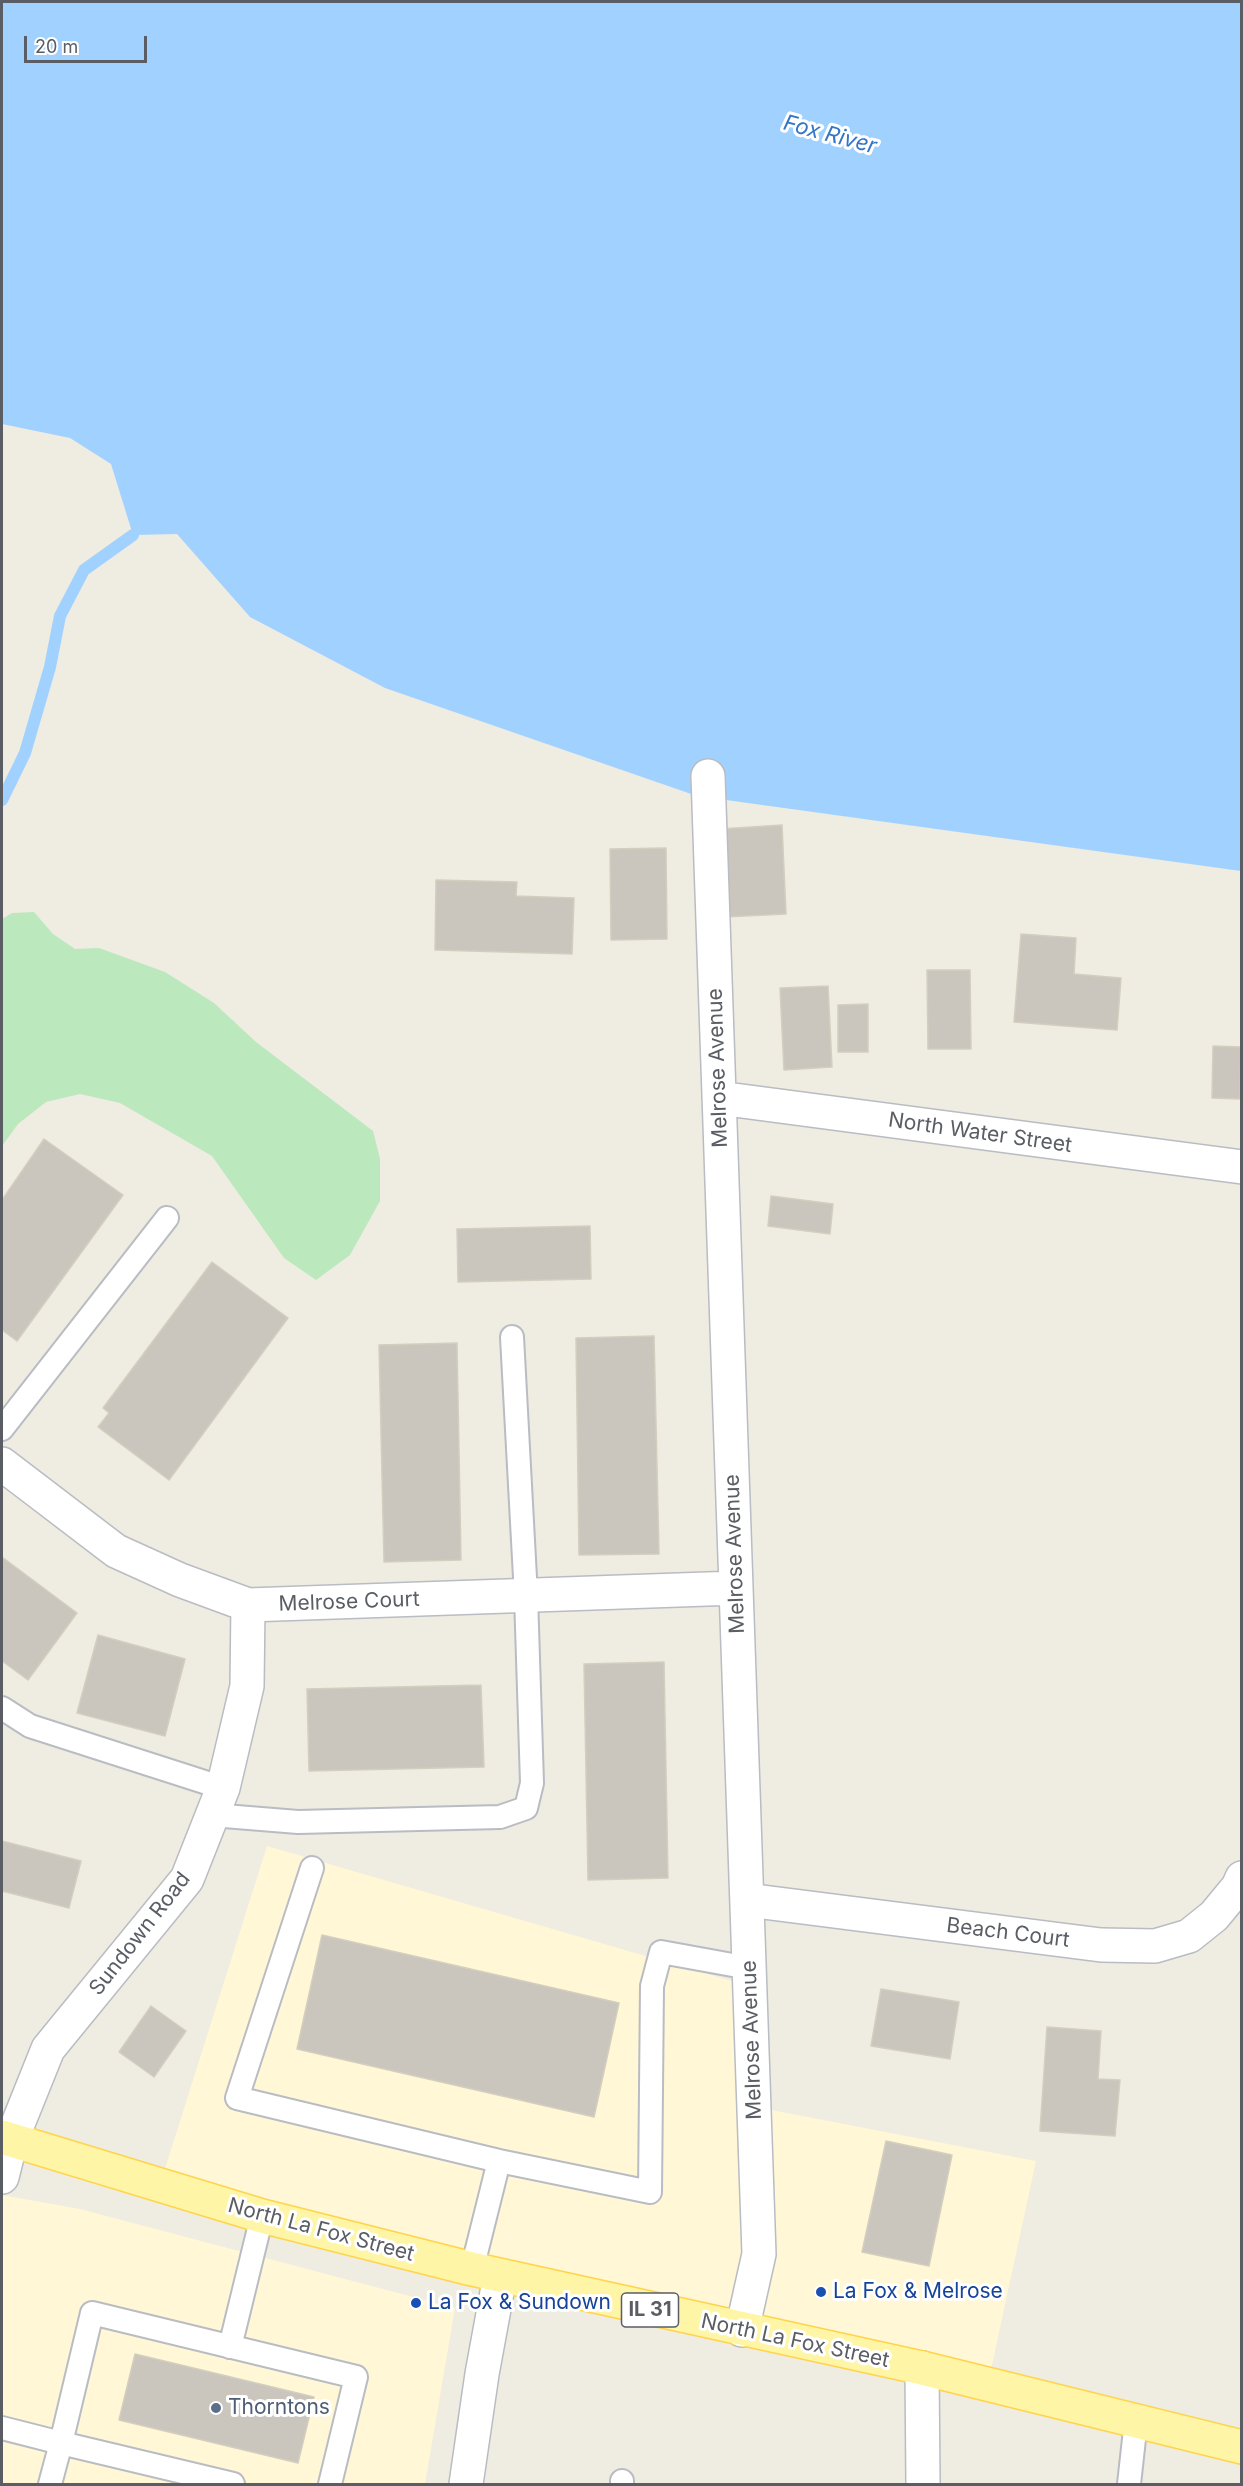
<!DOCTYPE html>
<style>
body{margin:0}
#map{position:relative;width:1243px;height:2486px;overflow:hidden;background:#efece1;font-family:Inter,sans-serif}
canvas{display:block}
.frame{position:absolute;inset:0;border:3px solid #5a5e64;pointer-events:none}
.scale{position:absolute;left:24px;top:36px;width:123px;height:27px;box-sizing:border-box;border:3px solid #5a5e64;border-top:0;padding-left:8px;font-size:18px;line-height:21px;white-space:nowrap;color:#5a5e64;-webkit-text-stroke:4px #fff;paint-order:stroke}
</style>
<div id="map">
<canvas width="1243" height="2486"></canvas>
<div class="frame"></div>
<div class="scale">20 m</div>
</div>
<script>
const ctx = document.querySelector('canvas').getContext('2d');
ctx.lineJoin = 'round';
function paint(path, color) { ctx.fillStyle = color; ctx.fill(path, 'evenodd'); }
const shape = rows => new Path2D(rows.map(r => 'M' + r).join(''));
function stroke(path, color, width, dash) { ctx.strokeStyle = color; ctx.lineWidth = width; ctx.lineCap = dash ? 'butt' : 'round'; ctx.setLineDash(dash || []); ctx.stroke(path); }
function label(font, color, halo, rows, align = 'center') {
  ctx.font = font + ' Inter,sans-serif'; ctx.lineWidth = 6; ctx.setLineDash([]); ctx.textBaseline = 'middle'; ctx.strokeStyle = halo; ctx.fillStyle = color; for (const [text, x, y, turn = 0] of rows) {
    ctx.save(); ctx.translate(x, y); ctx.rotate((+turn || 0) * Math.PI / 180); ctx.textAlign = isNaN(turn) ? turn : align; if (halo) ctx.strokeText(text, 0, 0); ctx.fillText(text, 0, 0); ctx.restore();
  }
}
paint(shape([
 [267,1846,742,1984,749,2256,736,2320,163,2175],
 [761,2108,1036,2161,989,2379,750,2324],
 [2,2195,80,2209,455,2308,425,2484,2,2484]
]), '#fff7d6');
paint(shape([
 [34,912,53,934,75,949,99,948,165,972,214,1003,256,1042,373,1131,380,1159,380,1201,350,1255,316,1280,284,1258,212,1156,120,1103,80,1094,46,1102,18,1124,2,1146,2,919,12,913]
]), '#bbe9bd');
paint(shape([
 [2,2,1241,2,1241,871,697,796,385,688,250,617,177,534,133,535,111,464,70,438,2,424]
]), '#a1d2ff');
stroke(shape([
 [2,800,25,753,50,667,60,616,84,570,133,535]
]), '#a1d2ff', 12);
const building = shape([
 [782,825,786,914,724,917,720,829,782,825],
 [666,848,667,939,611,940,610,849,666,848],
 [436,880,517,882,516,896,574,898,572,954,435,950,436,880],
 [1021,934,1076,938,1074,974,1121,978,1117,1030,1014,1022,1021,934],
 [927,970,970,970,971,1049,928,1049,927,970],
 [828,986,832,1067,784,1070,780,988,828,986],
 [868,1004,868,1052,838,1052,838,1005,868,1004],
 [1213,1046,1241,1047,1240,1099,1212,1098,1213,1046],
 [44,1139,123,1195,17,1341,2,1330,2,1200,44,1139],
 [771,1196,833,1204,830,1234,768,1226,771,1196],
 [590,1226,591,1279,458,1282,457,1229,590,1226],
 [212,1262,288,1318,169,1480,98,1427,109,1413,103,1408,212,1262],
 [654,1336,659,1554,579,1555,576,1338,654,1336],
 [457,1343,461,1560,384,1562,379,1345,457,1343],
 [2,1557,77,1613,28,1680,2,1661,2,1557],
 [98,1635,185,1659,165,1736,77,1713,98,1635],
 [664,1662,668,1878,588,1880,584,1664,664,1662],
 [481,1685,484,1767,309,1771,307,1689,481,1685],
 [2,1841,81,1861,69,1908,2,1891,2,1841],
 [322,1935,619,2003,594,2117,297,2049,322,1935],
 [881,1989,959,2002,950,2059,871,2046,881,1989],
 [151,2006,186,2031,154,2077,119,2052,151,2006],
 [1047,2027,1101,2031,1098,2079,1120,2080,1115,2136,1040,2131,1047,2027],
 [886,2141,952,2155,929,2266,862,2252,886,2141],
 [135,2354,314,2397,298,2463,119,2420,135,2354]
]);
paint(building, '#cac6be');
stroke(building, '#d4cebf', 1.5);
const lane = shape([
 [2,1429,167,1218],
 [2,1708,30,1726,223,1788],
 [212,1815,298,1822,500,1817,526,1808,532,1783,526,1596,512,1337],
 [312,1868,237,2098,499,2161,650,2192,652,1986,661,1952,749,1968],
 [472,2269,499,2161],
 [230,2347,262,2216],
 [2,2428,61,2443,50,2484],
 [622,2481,622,2484],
 [233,2484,61,2443,92,2313,356,2377,330,2484],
 [1129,2484,1136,2421]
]);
const street = shape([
 [708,776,759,2254,742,2330],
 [719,1098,1242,1167],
 [2,1464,116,1551,180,1580,248,1605,736,1588],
 [747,1900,1101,1945,1155,1946,1189,1936,1214,1916,1238,1887,1242,1878],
 [2,2177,11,2141,48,2049,187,1879,223,1788,247,1686,248,1605],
 [922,2368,923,2484],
 [466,2484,482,2374,500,2276]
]);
const primary = shape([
 [2,2137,262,2216,472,2269,922,2368,1242,2447]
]);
stroke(lane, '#b9bcc2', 26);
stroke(street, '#b9bcc2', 36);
stroke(primary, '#ffd44a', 36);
stroke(lane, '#fff', 22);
stroke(street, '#fff', 33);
stroke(primary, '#fff5a6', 33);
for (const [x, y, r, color] of [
 [821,2292,6,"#1a4fb4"],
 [416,2303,6,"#1a4fb4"],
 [216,2408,6,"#5c6f8a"]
]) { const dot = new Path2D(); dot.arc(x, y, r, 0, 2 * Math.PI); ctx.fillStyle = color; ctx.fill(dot); stroke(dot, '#fff', 2); }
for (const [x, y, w] of [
 [650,2310,57]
]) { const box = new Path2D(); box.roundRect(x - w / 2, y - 17, w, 34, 4.5); ctx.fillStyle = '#fff'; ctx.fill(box); stroke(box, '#5a5e64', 1.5); }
label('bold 20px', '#5a5e64', null, [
 ["IL 31",650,2310]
]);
label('21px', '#5a5e64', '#fff', [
 ["Melrose Avenue",718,1068,-92],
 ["North Water Street",980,1133,8],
 ["Melrose Avenue",735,1554,-92],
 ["Melrose Court",349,1602,-2],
 ["Beach Court",1008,1933,7],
 ["Sundown Road",140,1934,-52],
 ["Melrose Avenue",752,2040,-92],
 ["North La Fox Street",321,2230,15],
 ["North La Fox Street",795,2341,12]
]);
label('21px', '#164399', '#fff', [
 ["La Fox & Melrose",833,2292],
 ["La Fox & Sundown",428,2303]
], 'left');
label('21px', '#4e5e75', '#fff', [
 ["Thorntons",228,2408]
], 'left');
label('italic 22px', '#3575c5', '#fff', [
 ["Fox River",830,135,15]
]);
</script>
